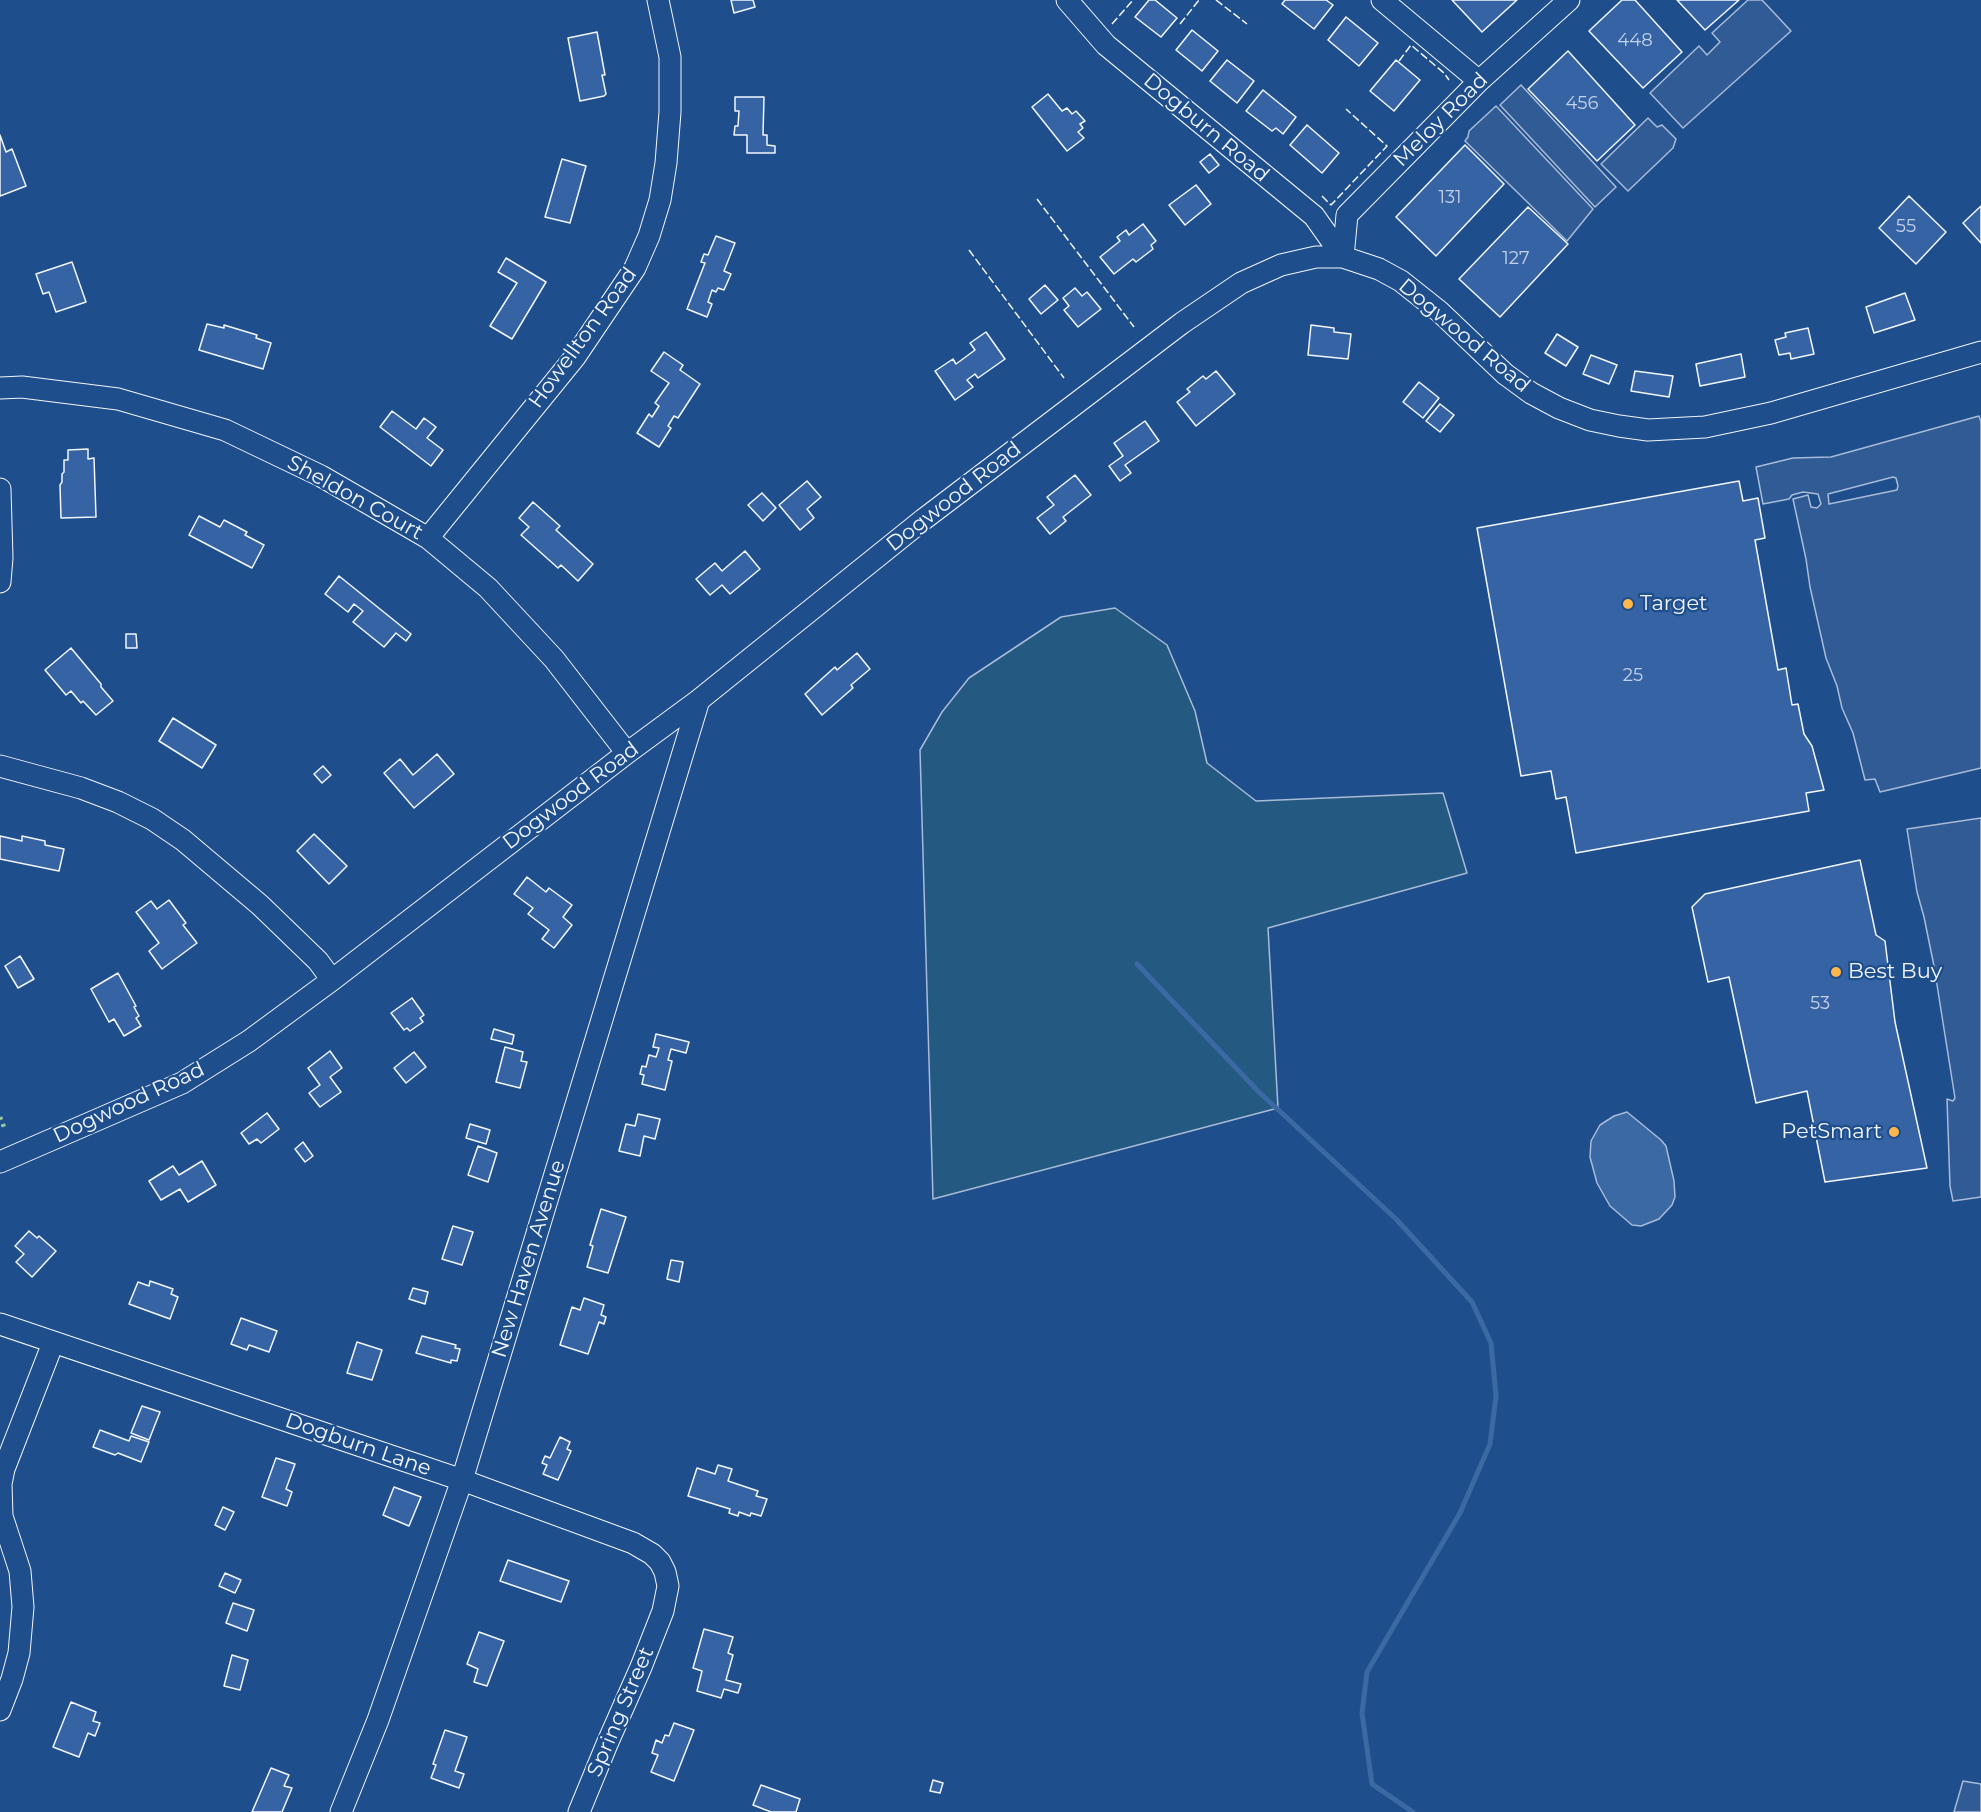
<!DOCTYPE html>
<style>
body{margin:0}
canvas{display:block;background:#1f4e8c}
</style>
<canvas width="1981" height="1812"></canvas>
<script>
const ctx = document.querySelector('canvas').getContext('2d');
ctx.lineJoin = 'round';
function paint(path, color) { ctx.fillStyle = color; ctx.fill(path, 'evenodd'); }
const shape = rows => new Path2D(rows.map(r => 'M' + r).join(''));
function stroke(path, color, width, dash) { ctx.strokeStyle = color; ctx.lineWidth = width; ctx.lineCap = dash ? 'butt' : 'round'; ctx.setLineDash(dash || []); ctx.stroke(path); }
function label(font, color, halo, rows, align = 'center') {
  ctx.font = font + ' Montserrat,sans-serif'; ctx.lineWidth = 4.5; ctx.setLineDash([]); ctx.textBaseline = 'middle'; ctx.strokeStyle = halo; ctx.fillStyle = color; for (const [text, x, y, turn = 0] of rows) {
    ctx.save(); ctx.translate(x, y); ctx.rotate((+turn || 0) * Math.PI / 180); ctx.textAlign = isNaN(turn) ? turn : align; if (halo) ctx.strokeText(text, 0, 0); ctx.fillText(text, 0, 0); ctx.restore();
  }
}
const green = shape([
 [1115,608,1167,645,1195,711,1207,763,1256,801,1443,793,1467,873,1268,928,1278,1108,933,1199,920,750,942,712,969,678,1061,617,1115,608]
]);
paint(green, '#245a82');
stroke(green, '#a8bbd7', 1.5);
const parking = shape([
 [1748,0,1762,0,1791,31,1683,128,1650,93,1699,46,1707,55,1720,42,1712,33,1748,0],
 [1521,85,1616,187,1595,207,1500,105,1521,85],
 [1496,106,1593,209,1567,241,1465,141,1468,137,1469,131,1496,106],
 [1648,118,1657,127,1662,125,1676,139,1673,148,1628,191,1601,164,1648,118],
 [1979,416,1981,422,1981,768,1880,792,1875,779,1865,780,1853,733,1842,708,1837,686,1826,658,1810,587,1806,559,1793,499,1808,495,1811,507,1817,508,1821,504,1818,494,1803,492,1792,495,1789,499,1763,504,1756,467,1793,458,1831,457,1979,416],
 [1893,477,1896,478,1898,486,1897,490,1829,504,1828,494,1893,477],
 [1981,818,1981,1197,1953,1201,1950,1186,1947,1099,1953,1101,1955,1098,1934,966,1924,917,1917,892,1907,829,1981,818],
 [1963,1781,1981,1784,1981,1812,1954,1812,1963,1781]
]);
paint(parking, '#305b95');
stroke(parking, '#a8bbd7', 1.5);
const water = shape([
 [1627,1112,1661,1140,1666,1146,1674,1181,1675,1197,1672,1205,1659,1219,1641,1226,1632,1225,1610,1206,1597,1183,1590,1157,1591,1141,1600,1125,1614,1116,1627,1112]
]);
paint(water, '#3b69a3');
stroke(water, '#a8bbd7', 1.5);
stroke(shape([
 [1137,964,1258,1091,1396,1219,1472,1302,1491,1343,1496,1396,1490,1444,1460,1513,1367,1672,1362,1713,1372,1784,1413,1812]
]), '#3b69a3', 5);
const building = shape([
 [731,0,753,0,755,7,734,13,731,0],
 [1149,0,1155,0,1177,18,1161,37,1135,17,1149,0],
 [1285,0,1326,0,1333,5,1314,29,1282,4,1285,0],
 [1452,0,1517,0,1482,32,1452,0],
 [1622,0,1635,0,1682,52,1643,88,1589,31,1622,0],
 [1677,0,1739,0,1705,30,1677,0],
 [1346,17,1378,43,1359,66,1328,40,1346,17],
 [1192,30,1218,51,1202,71,1176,50,1192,30],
 [597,32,605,75,602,75,606,94,604,96,580,101,568,38,597,32],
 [1568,51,1635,125,1597,161,1528,89,1568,51],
 [1227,60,1254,81,1237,103,1210,81,1227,60],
 [1396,60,1420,80,1394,111,1370,91,1396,60],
 [1263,90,1296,117,1283,134,1276,128,1272,131,1246,111,1263,90],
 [1048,94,1062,111,1067,108,1072,114,1076,111,1085,121,1080,124,1083,128,1078,132,1084,138,1067,151,1032,107,1048,94],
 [735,97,764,97,763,135,767,135,767,145,775,146,775,153,747,153,747,135,734,135,735,126,738,126,739,111,735,111,735,97],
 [1307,125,1339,153,1322,173,1290,145,1307,125],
 [0,135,6,152,12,149,26,186,0,196,0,135],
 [1465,145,1504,184,1436,256,1396,217,1465,145],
 [1210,154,1219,165,1209,173,1200,162,1210,154],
 [562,159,586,166,570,223,545,217,562,159],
 [1196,185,1211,204,1185,225,1169,205,1196,185],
 [1909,196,1946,232,1916,264,1879,228,1909,196],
 [1981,206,1981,243,1963,223,1981,206],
 [1528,207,1568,244,1500,317,1459,279,1528,207],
 [1143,224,1156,241,1151,245,1153,249,1136,262,1133,259,1114,274,1100,257,1120,241,1117,237,1126,230,1129,235,1143,224],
 [716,236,735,243,724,271,731,274,724,290,718,288,716,292,712,290,708,302,712,304,707,317,687,309,705,263,701,262,704,254,708,255,716,236],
 [506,258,546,282,512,339,490,326,517,283,498,272,506,258],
 [72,262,86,302,56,312,49,292,43,294,36,274,72,262],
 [1045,285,1058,300,1041,314,1029,299,1045,285],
 [1075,288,1082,296,1087,292,1101,309,1078,327,1064,310,1069,306,1063,298,1075,288],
 [1905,293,1915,320,1874,333,1866,307,1905,293],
 [207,324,224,328,224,325,257,335,256,338,271,343,263,369,199,350,207,324],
 [1311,325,1334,328,1334,332,1351,334,1348,359,1308,355,1311,325],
 [1808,328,1814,354,1791,359,1790,353,1779,355,1775,340,1786,337,1785,333,1808,328],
 [986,332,1005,359,978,378,975,374,967,380,973,387,955,400,935,371,953,359,956,364,975,350,970,343,986,332],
 [1557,334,1578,347,1566,366,1545,353,1557,334],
 [664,352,683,365,680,370,700,384,678,418,674,416,668,426,671,428,659,447,637,433,649,414,652,417,659,406,655,403,669,383,651,371,664,352],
 [1741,354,1745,377,1700,386,1696,364,1741,354],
 [1591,355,1617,365,1609,384,1583,374,1591,355],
 [1216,371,1235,394,1196,426,1177,402,1190,392,1187,389,1203,376,1206,379,1216,371],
 [1635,371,1673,376,1669,397,1631,391,1635,371],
 [1419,382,1439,398,1423,418,1403,402,1419,382],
 [1440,404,1454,415,1440,432,1426,421,1440,404],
 [392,411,416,429,424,418,436,427,427,438,443,450,431,466,380,427,392,411],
 [1145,421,1159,441,1125,465,1131,473,1120,481,1109,466,1123,456,1114,443,1145,421],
 [88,449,88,459,94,458,96,517,61,518,60,485,62,482,62,474,64,472,64,460,68,460,68,450,88,449],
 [1075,475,1091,495,1063,517,1066,521,1050,534,1037,518,1054,505,1047,497,1075,475],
 [807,481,821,497,807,509,814,518,800,530,779,505,807,481],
 [1739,481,1743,501,1758,498,1765,538,1755,540,1778,670,1786,668,1792,705,1798,704,1804,734,1812,746,1824,790,1806,793,1809,811,1576,853,1566,797,1556,799,1551,771,1521,776,1477,528,1739,481],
 [762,493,776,508,763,521,748,505,762,493],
 [533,502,560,526,556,530,593,564,578,581,561,565,558,568,521,535,529,527,519,518,533,502],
 [199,516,220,527,224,520,247,532,245,535,264,545,252,568,189,535,199,516],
 [745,551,760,569,730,594,722,585,710,595,696,579,715,563,722,571,745,551],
 [339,576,411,634,406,641,396,633,384,647,353,622,363,611,354,604,348,612,325,594,339,576],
 [126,634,136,634,137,648,126,648,126,634],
 [71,648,101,684,101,687,113,701,96,715,83,701,81,703,71,691,66,695,45,670,71,648],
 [857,653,870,669,851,685,853,688,822,715,805,694,835,667,837,670,857,653],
 [173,718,216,745,202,768,159,741,173,718],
 [437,754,454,774,414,808,384,773,400,759,413,775,437,754],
 [323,766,331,775,322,783,314,774,323,766],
 [314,834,347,866,329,884,297,851,314,834],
 [0,836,22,841,22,836,45,841,45,845,64,849,59,871,0,859,0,836],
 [1860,860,1876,935,1885,941,1895,1022,1927,1168,1825,1182,1807,1091,1756,1103,1729,977,1708,982,1692,907,1705,894,1860,860],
 [527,877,546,892,549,888,572,905,563,917,572,925,554,948,542,939,549,930,528,914,533,908,514,894,527,877],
 [169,900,186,923,183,925,197,943,162,969,149,951,159,943,136,912,151,901,157,909,169,900],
 [20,956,34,979,18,988,5,966,20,956],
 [118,973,136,1006,134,1007,139,1016,136,1018,141,1026,124,1036,114,1019,109,1022,91,989,118,973],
 [412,998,424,1015,420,1018,423,1022,410,1031,407,1028,404,1030,391,1013,412,998],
 [494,1029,514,1035,512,1044,491,1039,494,1029],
 [656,1034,689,1042,686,1053,671,1049,668,1060,672,1061,665,1090,642,1084,644,1075,640,1074,642,1066,646,1067,649,1055,656,1057,659,1048,653,1047,656,1034],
 [505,1047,523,1052,521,1061,527,1062,520,1088,496,1082,505,1047],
 [330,1051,342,1068,330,1077,341,1092,320,1107,309,1093,320,1085,308,1068,330,1051],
 [414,1052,426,1067,406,1083,394,1068,414,1052],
 [267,1113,279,1129,261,1143,257,1139,249,1144,241,1133,267,1113],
 [638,1114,660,1119,655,1139,644,1136,640,1156,619,1151,626,1124,635,1126,638,1114],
 [470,1124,490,1130,486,1144,466,1138,470,1124],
 [303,1142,313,1156,305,1162,295,1149,303,1142],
 [478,1146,497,1153,488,1182,468,1175,478,1146],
 [202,1161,216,1185,188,1202,180,1189,161,1200,149,1181,173,1166,179,1175,202,1161],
 [601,1209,626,1217,608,1273,587,1267,593,1246,590,1245,601,1209],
 [453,1226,473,1232,462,1265,442,1259,453,1226],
 [29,1231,37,1238,39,1236,56,1251,32,1277,16,1262,24,1254,15,1246,29,1231],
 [671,1260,683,1262,679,1282,667,1279,671,1260],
 [150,1281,173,1289,171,1294,178,1297,170,1319,129,1304,138,1282,149,1286,150,1281],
 [413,1288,428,1292,425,1304,409,1299,413,1288],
 [584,1298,604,1305,601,1315,606,1317,604,1324,599,1322,588,1354,560,1345,572,1307,580,1310,584,1298],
 [241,1318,277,1331,269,1352,249,1345,247,1350,231,1344,241,1318],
 [422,1336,456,1345,455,1348,460,1349,457,1361,451,1360,451,1363,416,1353,422,1336],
 [357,1342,382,1350,372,1380,347,1373,357,1342],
 [142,1406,160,1412,149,1440,131,1433,142,1406],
 [100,1430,129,1441,131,1436,149,1442,141,1462,118,1453,115,1455,93,1447,100,1430],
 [560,1437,570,1442,567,1449,571,1451,558,1480,543,1474,547,1465,542,1463,545,1456,550,1458,560,1437],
 [276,1458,295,1464,286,1489,292,1492,287,1506,262,1497,276,1458],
 [718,1465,732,1469,728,1481,758,1491,756,1496,767,1499,761,1516,751,1513,750,1516,739,1512,738,1516,729,1513,730,1509,688,1496,697,1468,715,1474,718,1465],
 [394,1487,421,1497,409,1526,383,1515,394,1487],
 [223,1507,234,1512,225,1530,215,1525,223,1507],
 [508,1560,569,1581,561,1602,500,1581,508,1560],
 [225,1573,241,1580,235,1593,219,1586,225,1573],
 [233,1603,254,1610,247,1631,226,1623,233,1603],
 [704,1629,733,1637,728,1653,733,1655,726,1680,741,1684,738,1693,724,1689,721,1698,697,1691,702,1671,693,1668,704,1629],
 [479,1632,504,1641,487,1686,474,1682,478,1669,467,1664,479,1632],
 [232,1655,248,1660,240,1690,224,1686,232,1655],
 [71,1702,96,1712,93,1721,100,1723,95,1736,88,1733,79,1757,53,1747,71,1702],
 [674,1723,694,1730,674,1781,651,1772,658,1755,652,1753,656,1740,662,1743,665,1735,669,1736,674,1723],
 [445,1730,467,1737,455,1771,464,1774,459,1788,431,1778,436,1765,433,1764,445,1730],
 [271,1768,289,1775,284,1786,292,1788,282,1812,252,1812,271,1768],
 [933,1780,943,1783,940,1793,930,1791,933,1780],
 [761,1785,800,1799,796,1812,771,1812,753,1805,761,1785]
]);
paint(building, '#3563a3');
stroke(building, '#f2f6ff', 1.5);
const minor = shape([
 [1067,0,1106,45,1314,216,1343,257],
 [1382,0,1479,81],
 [1343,257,1347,215,1479,81,1569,0],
 [0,388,22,387,118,399,225,430,321,476,428,538,488,588,554,659,627,753],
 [0,489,2,558,0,582],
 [428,538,575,357,635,268,649,236,660,200,666,163,670,112,670,57,658,0],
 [0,766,81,788,118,802,152,819,183,840,260,905,318,961,332,980],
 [0,1162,182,1083,249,1041,332,980,627,753,699,700,924,519,1182,323,1241,283,1281,265,1316,257,1343,257,1379,269,1401,281,1440,312,1505,374,1531,393,1559,408,1590,420,1619,426,1648,430,1705,427,1771,413,1981,352],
 [0,1324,462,1480,633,1543,652,1554,660,1562,665,1572,668,1586,663,1611,641,1667,607,1744,579,1812],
 [0,1710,12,1679,19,1653,23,1607,20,1571,2,1516,1,1484,4,1469,53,1343],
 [341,1812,378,1720,462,1480,699,700]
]);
stroke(minor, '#f2f6ff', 23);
stroke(minor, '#1f4e8c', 21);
stroke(shape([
 [0,1117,4,1127]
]), '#97c8a6', 4.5, [3, 4.5]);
stroke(shape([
 [1216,0,1247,24],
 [1112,24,1133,0],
 [1180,24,1199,0],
 [1399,61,1411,45,1444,73,1449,80],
 [1322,196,1331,205,1387,146,1346,109],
 [1037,199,1134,327],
 [969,250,1064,378]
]), '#f2f6ff', 1.5, [8, 3]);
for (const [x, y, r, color] of [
 [1628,604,6,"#ffb74d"],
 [1836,972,6,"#ffb74d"],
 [1894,1132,6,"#ffb74d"]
]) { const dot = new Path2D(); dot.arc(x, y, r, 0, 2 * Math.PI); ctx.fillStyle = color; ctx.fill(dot); stroke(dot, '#1f4e8c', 2); }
label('18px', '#c3d1e8', null, [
 ["448",1635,41],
 ["456",1582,104],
 ["131",1450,198],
 ["55",1906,227],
 ["127",1516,259],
 ["25",1633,676],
 ["53",1820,1004]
]);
label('21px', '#f2f6ff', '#1f4e8c', [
 ["Meloy Road",1441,120,-45],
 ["Dogburn Road",1206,128,40],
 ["Dogwood Road",1464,336,40],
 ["Howellton Road",583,338,-54],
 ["Dogwood Road",954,497,-38],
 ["Sheldon Court",355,498,29],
 ["Dogwood Road",571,796,-37],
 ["Dogwood Road",129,1103,-25],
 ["New Haven Avenue",529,1259,-73],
 ["Dogburn Lane",358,1445,19],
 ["Spring Street",621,1712,-67]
]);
label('21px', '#f2f6ff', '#1f4e8c', [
 ["Target",1640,604],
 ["Best Buy",1848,972],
 ["PetSmart",1882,1132,"right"]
], 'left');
</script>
